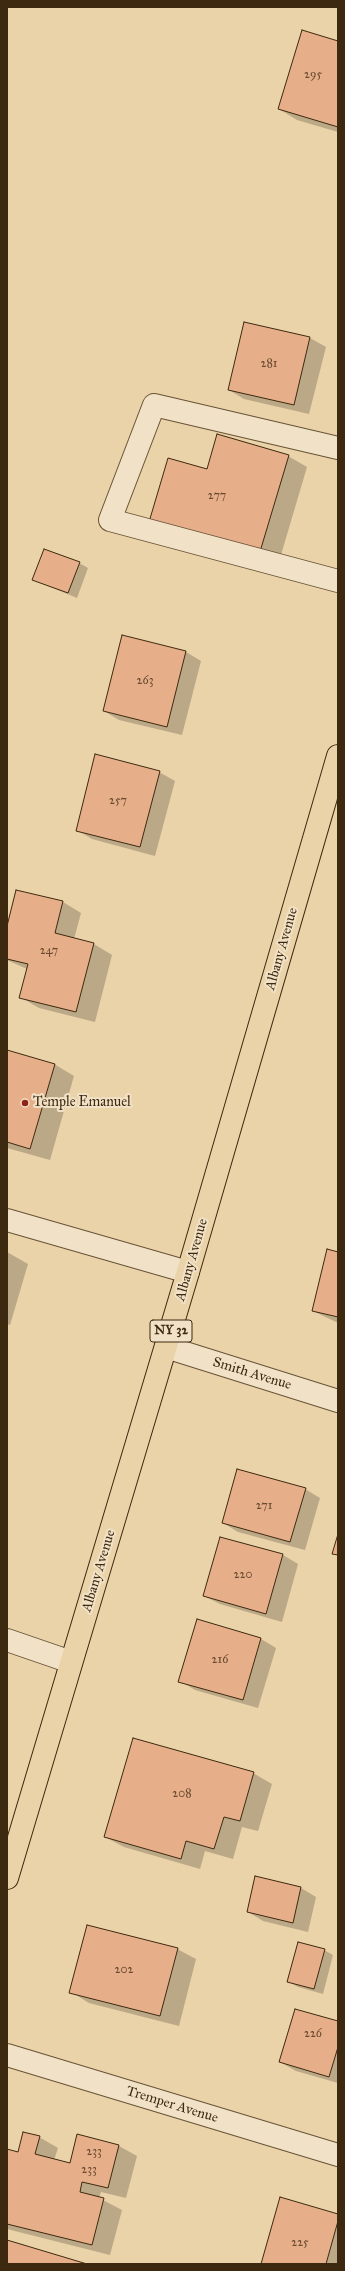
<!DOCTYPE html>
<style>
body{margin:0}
#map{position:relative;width:345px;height:2271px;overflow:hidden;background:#ead2a9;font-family:"IM FELL Great Primer",serif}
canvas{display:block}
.frame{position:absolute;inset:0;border:8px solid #3d290f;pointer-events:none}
</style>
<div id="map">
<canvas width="345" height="2271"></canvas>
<div class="frame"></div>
</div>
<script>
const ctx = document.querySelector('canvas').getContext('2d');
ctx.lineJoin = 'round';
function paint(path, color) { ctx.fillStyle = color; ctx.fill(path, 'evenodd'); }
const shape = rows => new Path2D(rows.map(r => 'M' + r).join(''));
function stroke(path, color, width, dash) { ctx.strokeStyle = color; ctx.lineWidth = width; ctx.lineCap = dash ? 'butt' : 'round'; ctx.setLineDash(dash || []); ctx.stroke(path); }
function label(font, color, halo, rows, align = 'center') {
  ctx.font = font + ' "IM FELL Great Primer",serif'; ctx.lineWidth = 4; ctx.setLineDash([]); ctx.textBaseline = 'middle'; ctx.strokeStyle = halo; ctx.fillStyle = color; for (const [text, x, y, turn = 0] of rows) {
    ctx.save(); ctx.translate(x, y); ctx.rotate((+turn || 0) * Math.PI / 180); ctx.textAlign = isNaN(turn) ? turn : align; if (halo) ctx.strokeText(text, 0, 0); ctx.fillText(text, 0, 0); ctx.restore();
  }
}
paint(shape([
 [338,42,338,132,297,120,279,109],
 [245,323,310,338,326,347,309,414,244,399,229,390],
 [288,456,307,467,278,565,169,532,207,470],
 [79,563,88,568,77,598,34,580],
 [123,636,186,652,201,661,182,735,119,720,104,711],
 [159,772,175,781,155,856,92,839,77,830],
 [63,902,81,913,74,939,94,944,112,955,95,1022,39,1008,20,997,27,969,7,960,7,930],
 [7,1051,54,1064,74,1076,50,1160,7,1148],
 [7,1252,28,1264,10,1325,7,1324],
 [338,1253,338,1323,313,1311],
 [305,1489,320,1498,305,1550,238,1532,223,1523],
 [283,1555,298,1564,282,1622,220,1604,204,1596],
 [197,1621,261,1639,276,1648,258,1708,195,1690,180,1681],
 [253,1773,272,1784,258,1831,242,1827,233,1859,205,1851,200,1869,124,1847,105,1837],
 [256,1877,301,1888,316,1897,308,1932,263,1921,248,1912],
 [177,1949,196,1959,179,2026,89,2003,71,1992],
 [324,1950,333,1955,323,1994,298,1987,289,1982],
 [338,2022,338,2083,296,2071,280,2062],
 [78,2135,119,2146,137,2156,126,2198,101,2192,99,2198,122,2210,110,2255,7,2229,7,2150,18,2153,39,2137,58,2148,54,2160,71,2164],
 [338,2215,338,2264,262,2264]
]), '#0003');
const building = shape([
 [302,30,338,41,338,127,278,109,302,30],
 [244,322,310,337,294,405,228,390,244,322],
 [217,434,289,455,259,555,149,522,168,458,207,469,217,434],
 [44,549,80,562,68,593,32,580,44,549],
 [122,635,186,651,167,727,103,711,122,635],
 [95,754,160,771,140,847,76,831,95,754],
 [16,890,63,901,55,933,94,943,76,1012,19,998,28,964,7,959,7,926,16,890],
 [7,1050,55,1064,30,1149,7,1142,7,1050],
 [327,1249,338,1252,338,1317,312,1311,327,1249],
 [237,1469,306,1488,290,1542,222,1523,237,1469],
 [338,1534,338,1555,332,1554,338,1534],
 [220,1537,283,1554,266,1614,203,1596,220,1537],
 [197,1619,261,1638,243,1700,178,1682,197,1619],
 [133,1738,254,1772,240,1821,224,1817,214,1849,186,1841,181,1859,104,1837,133,1738],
 [255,1876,301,1887,293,1923,247,1912,255,1876],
 [87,1925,178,1948,160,2016,69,1993,87,1925],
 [298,1942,325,1949,314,1989,287,1982,298,1942],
 [295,2009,338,2021,338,2047,329,2077,279,2062,295,2009],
 [23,2132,40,2136,35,2154,70,2163,77,2134,119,2145,108,2188,82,2182,80,2192,104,2198,92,2245,7,2224,7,2149,18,2152,23,2132],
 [280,2197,338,2214,338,2221,326,2264,261,2264,280,2197],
 [7,2240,87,2264,7,2264,7,2240]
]);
paint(building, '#e7ae8a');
stroke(building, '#3d290f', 1);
const minor = shape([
 [338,448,154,405,110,520,338,581],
 [7,1220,188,1272],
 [166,1347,338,1401],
 [7,1640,71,1662],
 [7,2055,338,2155]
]);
const major = shape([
 [7,1878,188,1272,338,756]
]);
stroke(minor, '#685336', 24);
stroke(major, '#3d290f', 24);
stroke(minor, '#f1e2c7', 22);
stroke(major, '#ead2a9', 22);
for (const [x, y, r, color] of [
 [25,1103,4,"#8f2418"]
]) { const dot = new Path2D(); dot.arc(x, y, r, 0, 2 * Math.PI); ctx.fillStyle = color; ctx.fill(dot); stroke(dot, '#f1e2c7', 1.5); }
label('12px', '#684a2e', null, [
 ["295",313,75],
 ["281",269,364],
 ["277",217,496],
 ["263",145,681],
 ["257",118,801],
 ["247",49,951],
 ["271",264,1506],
 ["220",243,1575],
 ["216",220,1660],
 ["208",182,1794],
 ["202",124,1970],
 ["226",313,2034],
 ["233",94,2152],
 ["233",89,2170],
 ["225",300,2243]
]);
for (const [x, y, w] of [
 [171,1331,42]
]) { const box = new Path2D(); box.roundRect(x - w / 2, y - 11, w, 22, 3); ctx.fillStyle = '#f1e2c7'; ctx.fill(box); stroke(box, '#3d290f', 1); }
label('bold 13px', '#3d290f', null, [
 ["NY 32",171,1331]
]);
label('14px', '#3d290f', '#f1e2c7', [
 ["Albany Avenue",282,949,-74],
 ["Albany Avenue",192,1260,-74],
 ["Smith Avenue",252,1374,17],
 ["Albany Avenue",99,1571,-73],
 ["Tremper Avenue",172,2105,17]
]);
label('14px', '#3d290f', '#f1e2c7', [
 ["Temple Emanuel",33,1103]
], 'left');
</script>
